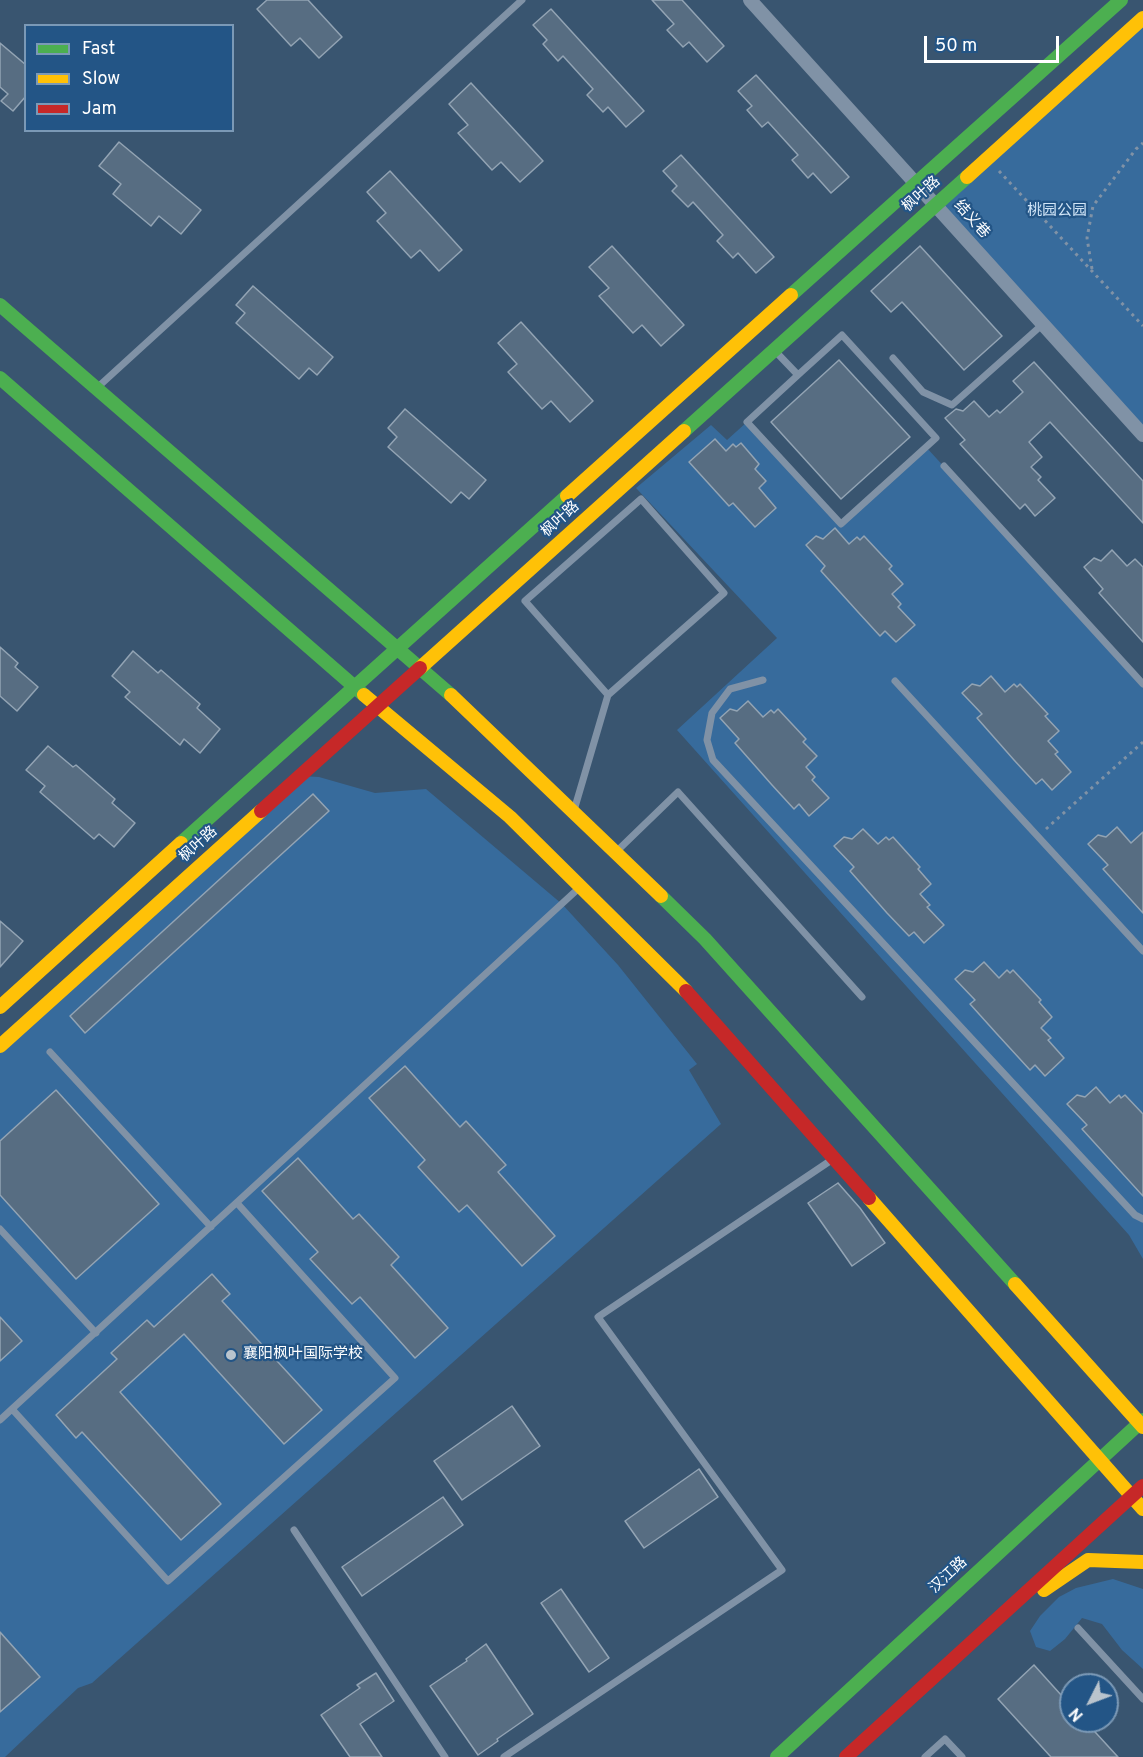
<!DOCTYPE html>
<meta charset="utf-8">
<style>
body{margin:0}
#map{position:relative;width:1143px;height:1757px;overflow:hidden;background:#395570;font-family:Overpass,sans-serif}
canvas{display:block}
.legend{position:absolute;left:24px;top:24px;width:210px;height:108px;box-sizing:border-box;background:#235586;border:2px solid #7b99b6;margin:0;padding:8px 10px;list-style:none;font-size:18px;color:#fff}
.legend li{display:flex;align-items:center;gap:12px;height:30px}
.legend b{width:30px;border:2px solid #7b99b6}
.north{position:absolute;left:1059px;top:1673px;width:60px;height:60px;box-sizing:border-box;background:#235586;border:2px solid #7b99b6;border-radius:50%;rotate:228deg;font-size:16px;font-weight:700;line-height:24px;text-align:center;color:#fff}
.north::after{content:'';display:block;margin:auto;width:21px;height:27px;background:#bac4cd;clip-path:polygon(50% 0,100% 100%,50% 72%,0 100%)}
.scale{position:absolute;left:924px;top:36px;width:135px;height:27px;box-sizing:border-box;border:3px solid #fff;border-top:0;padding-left:8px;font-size:18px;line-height:21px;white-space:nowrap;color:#fff;-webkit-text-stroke:4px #235586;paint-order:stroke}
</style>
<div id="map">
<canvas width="1143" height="1757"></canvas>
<ul class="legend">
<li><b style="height:8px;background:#4caf50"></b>Fast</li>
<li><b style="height:8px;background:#ffc107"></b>Slow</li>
<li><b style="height:8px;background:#c62828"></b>Jam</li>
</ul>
<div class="north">N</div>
<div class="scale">50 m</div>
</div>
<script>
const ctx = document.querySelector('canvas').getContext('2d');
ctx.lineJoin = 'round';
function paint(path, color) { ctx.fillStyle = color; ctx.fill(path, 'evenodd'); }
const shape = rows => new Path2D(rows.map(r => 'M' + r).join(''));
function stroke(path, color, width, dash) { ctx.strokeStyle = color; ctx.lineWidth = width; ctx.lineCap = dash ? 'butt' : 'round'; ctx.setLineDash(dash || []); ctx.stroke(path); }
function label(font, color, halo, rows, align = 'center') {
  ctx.font = font + ' Overpass,"Noto Sans SC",sans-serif'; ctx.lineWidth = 4.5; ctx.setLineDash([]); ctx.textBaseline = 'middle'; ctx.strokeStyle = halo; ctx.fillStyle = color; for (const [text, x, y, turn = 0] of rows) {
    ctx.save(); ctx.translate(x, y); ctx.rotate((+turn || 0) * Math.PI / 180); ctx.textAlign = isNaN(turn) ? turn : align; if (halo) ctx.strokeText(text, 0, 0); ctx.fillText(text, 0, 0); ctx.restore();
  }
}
paint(shape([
 [1143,18,1143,435,935,205],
 [747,422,841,524,926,447,1143,684,1143,1259,1129,1235,677,730,777,638,636,488,711,425,727,440],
 [300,776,319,777,375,793,426,789,562,904,618,965,697,1064,689,1070,721,1124,92,1683,78,1688,5,1757,0,1757,0,1046],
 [1113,1579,1143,1589,1143,1669,1122,1650,1102,1624,1082,1618,1065,1639,1050,1651,1036,1647,1030,1631,1040,1616,1059,1597,1076,1588]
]), '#376b9c');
const building = shape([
 [267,0,308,0,342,37,319,58,300,38,291,46,257,9,267,0],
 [652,0,682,0,724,46,707,62,689,42,683,47,667,30,674,24,652,0],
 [551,9,644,111,626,127,608,107,603,112,587,95,593,89,563,56,558,61,543,44,547,40,533,25,551,9],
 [0,43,26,65,26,96,13,111,1,101,8,94,0,87,0,43],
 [756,75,849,177,831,193,813,173,808,178,792,160,798,155,768,122,762,127,747,110,752,106,738,91,756,75],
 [471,83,543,161,520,182,501,162,492,170,458,133,468,125,449,104,471,83],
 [119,142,201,210,181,234,159,216,151,226,113,194,121,184,99,166,119,142],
 [681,155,774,257,756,273,738,253,733,258,717,241,723,235,693,202,688,207,672,191,677,186,663,171,681,155],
 [390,171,462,250,439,271,420,250,411,258,377,221,386,213,367,192,390,171],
 [612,246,684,325,661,346,642,325,633,333,599,296,609,288,589,267,612,246],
 [920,246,1002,336,964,370,902,302,891,312,871,291,920,246],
 [253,286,333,357,317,375,309,368,299,379,236,323,245,313,236,305,253,286],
 [521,322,593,401,570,422,551,401,542,409,508,372,517,364,498,343,521,322],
 [839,360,910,437,841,499,771,422,839,360],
 [1034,362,1143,481,1143,523,1050,422,1029,442,1042,457,1031,467,1041,477,1038,480,1055,498,1035,516,1025,504,1020,509,960,444,965,440,945,418,956,409,963,411,974,401,989,417,997,410,1000,413,1023,392,1013,381,1034,362],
 [405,409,486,480,469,499,461,492,451,503,388,447,397,437,388,428,405,409],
 [715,439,726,451,733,444,736,447,741,443,759,464,755,469,766,481,759,488,776,508,755,527,733,503,729,506,689,462,715,439],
 [835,528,849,544,857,537,860,540,864,536,892,566,889,569,903,584,892,594,901,604,898,607,915,625,896,642,885,631,880,636,858,612,821,571,825,566,806,545,816,536,823,539,835,528],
 [1112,550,1127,566,1135,559,1143,567,1143,642,1099,593,1103,589,1084,567,1094,558,1101,561,1112,550],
 [0,647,18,663,15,667,38,687,17,711,0,696,0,647],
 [133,651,158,673,161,670,200,704,197,708,220,729,200,753,184,739,180,745,125,697,130,692,112,676,133,651],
 [991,676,1005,692,1014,684,1017,687,1020,684,1048,714,1045,716,1059,731,1048,741,1058,752,1055,754,1071,772,1052,790,1042,779,1036,784,1014,760,977,718,982,714,962,693,972,684,980,686,991,676],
 [748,701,763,717,771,710,774,713,778,709,806,739,803,742,817,756,806,767,815,777,812,780,829,798,809,816,799,804,794,809,772,785,735,743,739,739,720,718,730,709,737,711,748,701],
 [48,746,73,767,76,765,115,799,112,803,135,823,114,847,99,834,94,839,40,792,45,786,26,770,48,746],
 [313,794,329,811,85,1033,70,1016,313,794],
 [1117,827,1131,843,1143,832,1143,913,1103,869,1108,865,1088,844,1098,835,1106,837,1117,827],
 [863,829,878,844,886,837,889,840,893,837,920,867,918,869,931,884,920,894,930,905,927,907,944,925,924,943,914,932,909,936,887,913,850,871,854,867,834,846,844,837,852,839,863,829],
 [0,921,23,941,0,967,0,921],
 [984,962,999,978,1007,970,1010,973,1013,970,1041,1000,1039,1002,1052,1017,1041,1028,1051,1038,1048,1040,1064,1058,1045,1076,1035,1065,1030,1070,997,1034,970,1004,975,1000,955,979,965,970,973,972,984,962],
 [405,1066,460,1127,466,1121,506,1165,498,1172,555,1236,522,1266,467,1205,459,1212,418,1167,425,1160,369,1098,405,1066],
 [1096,1087,1110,1103,1119,1095,1121,1098,1125,1095,1143,1114,1143,1196,1082,1129,1087,1125,1067,1104,1077,1095,1085,1097,1096,1087],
 [56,1090,159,1204,76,1279,0,1195,0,1141,56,1090],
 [298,1158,353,1219,359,1214,399,1257,391,1265,448,1328,415,1358,360,1297,352,1304,310,1259,318,1252,262,1191,298,1158],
 [838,1183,860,1208,885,1243,852,1266,808,1203,838,1183],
 [212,1274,230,1294,222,1301,322,1410,284,1444,184,1334,120,1392,221,1504,181,1540,82,1432,76,1438,56,1415,117,1359,111,1353,147,1320,154,1327,212,1274],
 [0,1317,22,1341,0,1361,0,1317],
 [512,1406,540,1446,462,1500,434,1461,512,1406],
 [699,1469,718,1497,644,1548,625,1521,699,1469],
 [443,1497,463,1525,362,1596,342,1567,443,1497],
 [561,1589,609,1658,589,1672,541,1603,561,1589],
 [0,1632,40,1677,0,1712,0,1632],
 [486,1644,533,1714,497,1739,498,1741,478,1755,430,1686,467,1661,466,1659,486,1644],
 [1034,1665,1071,1706,1071,1721,1085,1721,1118,1757,1051,1757,998,1699,1034,1665],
 [376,1673,394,1701,360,1724,382,1757,350,1757,321,1715,360,1688,357,1685,376,1673]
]);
paint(building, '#576d82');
stroke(building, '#93a4b4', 1.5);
stroke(shape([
 [999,171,1143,326],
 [1092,269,1087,238,1093,206,1136,149,1143,143],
 [1046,829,1143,742]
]), '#8092a6', 3, [3, 4.5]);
stroke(shape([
 [776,352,798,375,747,422,841,524,936,438,842,335,798,375],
 [893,358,923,392,952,405,1043,324],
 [99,386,522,0],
 [944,466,1143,684],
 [763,680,730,689,712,713,707,740,713,760,1135,1215,1143,1219],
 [895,681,1143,951],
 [575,807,608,695,724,593,641,499,525,601,608,695],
 [617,851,678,792,862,997],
 [50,1052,211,1227],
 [0,1229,96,1333],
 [12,1409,168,1581,395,1378,237,1203],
 [0,1420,579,888],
 [294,1530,445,1757],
 [1078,1628,1143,1699],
 [504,1757,782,1570,598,1317,830,1161],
 [925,1757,945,1739,962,1757]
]), '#8092a6', 7);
stroke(shape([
 [750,0,1143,435]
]), '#8092a6', 14);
stroke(shape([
 [791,295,1121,0],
 [0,305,451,695],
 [0,378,364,695],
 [684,431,967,177],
 [181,843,567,496],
 [661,896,705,939,1015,1284],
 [777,1757,1143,1420]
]), '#4caf50', 14);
stroke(shape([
 [967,177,1143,18],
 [567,496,791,295],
 [420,668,684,431],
 [364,695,510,817,686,991],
 [451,695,661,896],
 [0,1007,181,843],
 [0,1046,261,811],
 [869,1198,1143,1509],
 [1015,1284,1143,1427],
 [1044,1590,1088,1560,1143,1562]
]), '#ffc107', 14);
stroke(shape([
 [261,811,420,668],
 [686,991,869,1198],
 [846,1757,1143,1486]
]), '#c62828', 14);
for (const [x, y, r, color] of [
 [231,1355,6,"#bac4cd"]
]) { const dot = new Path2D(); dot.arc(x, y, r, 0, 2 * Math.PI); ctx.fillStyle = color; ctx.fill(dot); stroke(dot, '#235586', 2); }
label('15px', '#fff', '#235586', [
 ["枫叶路",922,195,-42],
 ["结义巷",971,220,48],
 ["枫叶路",561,520,-42],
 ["枫叶路",199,845,-42],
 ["汉江路",949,1576,-43]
]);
label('15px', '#d1e5f7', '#235586', [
 ["桃园公园",1057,212]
]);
label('15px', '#fff', '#235586', [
 ["襄阳枫叶国际学校",243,1355]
], 'left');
</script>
